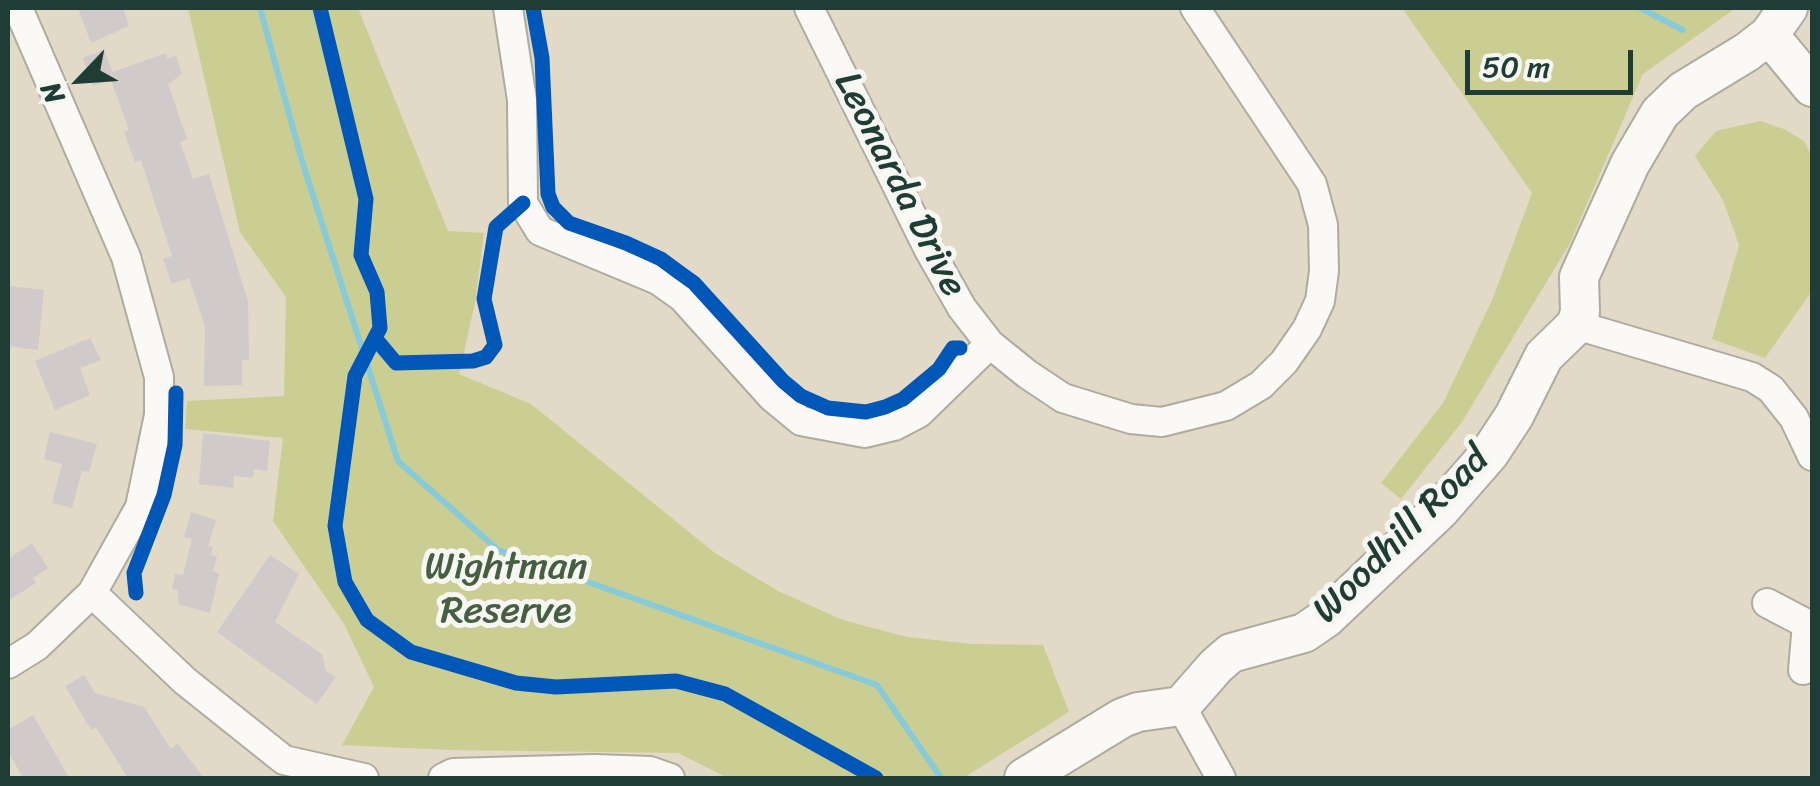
<!DOCTYPE html>
<style>
body{margin:0}
#map{position:relative;width:1820px;height:786px;overflow:hidden;background:#e2d9c6;font-family:Sriracha,sans-serif}
canvas{display:block}
.frame{position:absolute;inset:0;border:10px solid #1f3d34;pointer-events:none}
.north{position:absolute;left:30px;top:30px;width:100px;height:100px;-webkit-text-stroke:8px #f6f6f2;paint-order:stroke;rotate:245deg;font-size:28px;font-weight:700;line-height:40px;text-align:center;color:#1f3d34}
.north::after{content:'';display:block;margin:auto;width:35px;height:45px;background:#1f3d34;clip-path:polygon(50% 0,100% 100%,50% 72%,0 100%)}
.scale{position:absolute;left:1465px;top:50px;width:168px;height:45px;box-sizing:border-box;border:5px solid #1f3d34;border-top:0;padding-left:12px;font-size:30px;line-height:35px;white-space:nowrap;color:#1f3d34;-webkit-text-stroke:8px #f6f6f2;paint-order:stroke}
</style>
<div id="map">
<canvas width="1820" height="786"></canvas>
<div class="frame"></div>
<div class="north">N</div>
<div class="scale">50 m</div>
</div>
<script>
const ctx = document.querySelector('canvas').getContext('2d');
ctx.lineJoin = 'round';
function paint(path, color) { ctx.fillStyle = color; ctx.fill(path, 'evenodd'); }
const shape = rows => new Path2D(rows.map(r => 'M' + r).join(''));
function stroke(path, color, width, dash) { ctx.strokeStyle = color; ctx.lineWidth = width; ctx.lineCap = dash ? 'butt' : 'round'; ctx.setLineDash(dash || []); ctx.stroke(path); }
function label(font, color, halo, rows, align = 'center') {
  ctx.font = font + ' Sriracha,sans-serif'; ctx.lineWidth = 10; ctx.setLineDash([]); ctx.textBaseline = 'middle'; ctx.strokeStyle = halo; ctx.fillStyle = color; for (const [text, x, y, turn = 0] of rows) {
    ctx.save(); ctx.translate(x, y); ctx.rotate((+turn || 0) * Math.PI / 180); ctx.textAlign = isNaN(turn) ? turn : align; if (halo) ctx.strokeText(text, 0, 0); ctx.fillText(text, 0, 0); ctx.restore();
  }
}
paint(shape([
 [188,8,358,8,448,231,484,233,475,303,459,374,531,404,715,553,778,591,843,620,907,637,973,644,1043,645,1069,712,963,778,728,778,678,753,450,750,342,745,374,687,344,624,273,521,283,438,185,429,187,401,284,396,286,297,240,232],
 [1402,8,1736,8,1643,74,1570,243,1462,422,1401,499,1381,483,1443,403,1493,298,1532,193],
 [1760,121,1784,129,1804,141,1812,157,1812,291,1765,358,1712,339,1739,245,1723,200,1695,156,1716,131]
]), '#cbce92');
stroke(shape([
 [260,8,302,161,398,461,498,550,877,685,941,778],
 [1640,8,1683,30]
]), '#88cad8', 6);
paint(shape([
 [78,8,123,8,129,26,91,43],
 [104,50,113,72,166,53,167,59,176,55,182,74,168,84,187,139,180,142,193,179,209,174,248,302,249,360,242,360,242,385,204,386,205,326,189,278,172,284,163,259,172,256,141,160,135,162,124,132,129,130,111,80,93,86,83,58],
 [8,286,44,290,38,350,8,346],
 [90,338,101,360,80,368,90,395,55,410,35,361],
 [50,432,97,444,89,472,82,471,72,508,52,503,62,464,44,459],
 [203,433,270,441,267,471,254,469,253,478,234,476,233,488,199,484],
 [191,512,216,520,208,546,213,547,211,555,217,556,213,571,219,574,210,613,178,604,178,591,172,589,175,574,183,575,192,539,184,537],
 [32,543,48,568,33,578,36,583,8,601,8,559],
 [270,555,299,574,275,622,322,654,326,671,336,677,317,704,217,632],
 [84,675,95,693,144,707,171,749,177,743,204,778,128,778,96,727,91,730,65,686],
 [33,715,69,778,23,778,8,751,8,730]
]), '#d0caca');
const street = shape([
 [508,8,522,100,523,203,540,231,658,280,682,297,772,397,801,421,865,433,894,426,919,413,990,344],
 [809,8,928,248,962,308,990,344,1027,374,1063,398,1131,419,1162,422,1226,406,1261,385,1284,362,1307,329,1320,301,1324,271,1323,225,1312,184,1195,8],
 [1576,325,1752,377,1771,389,1794,418,1812,456],
 [92,593,185,681,284,760,364,778],
 [1767,603,1807,624,1803,670],
 [8,664,37,646,92,593,140,507,159,415,159,377,126,257,18,8],
 [1181,706,1221,778],
 [443,778,453,773,595,769,650,771,670,778]
]);
const secondary = shape([
 [1769,35,1812,87],
 [1024,778,1122,718,1138,712,1181,706,1216,666,1231,653,1304,633,1326,618,1440,510,1489,454,1514,416,1544,356,1576,325,1580,312,1579,277,1630,164,1660,113,1683,91,1747,52,1769,35,1788,8]
]);
stroke(street, '#aeab9f', 32);
stroke(secondary, '#aeab9f', 42);
stroke(street, '#fbf9f6', 28);
stroke(secondary, '#fbf9f6', 38);
stroke(shape([
 [320,8,366,199,361,255,377,292,380,328,355,376,335,526,345,582,367,620,411,652,516,683,556,687,676,681,725,694,876,778],
 [533,8,542,58,548,194,553,207,569,223,626,243,661,259,680,273,694,283,783,381,801,396,828,408,866,412,885,407,903,399,939,369,953,348,960,348],
 [375,338,396,363,473,361,486,357,495,345,484,299,496,227,523,203],
 [136,593,134,573,164,495,175,445,176,393]
]), '#0057b8', 15);
label('38px', '#1f3d34', '#f6f6f2', [
 ["Leonarda Drive",899,185,63],
 ["Woodhill Road",1402,536,-45]
]);
label('38px', '#465f41', '#f6f6f2', [
 ["Wightman",506,568],
 ["Reserve",506,612]
]);
</script>
